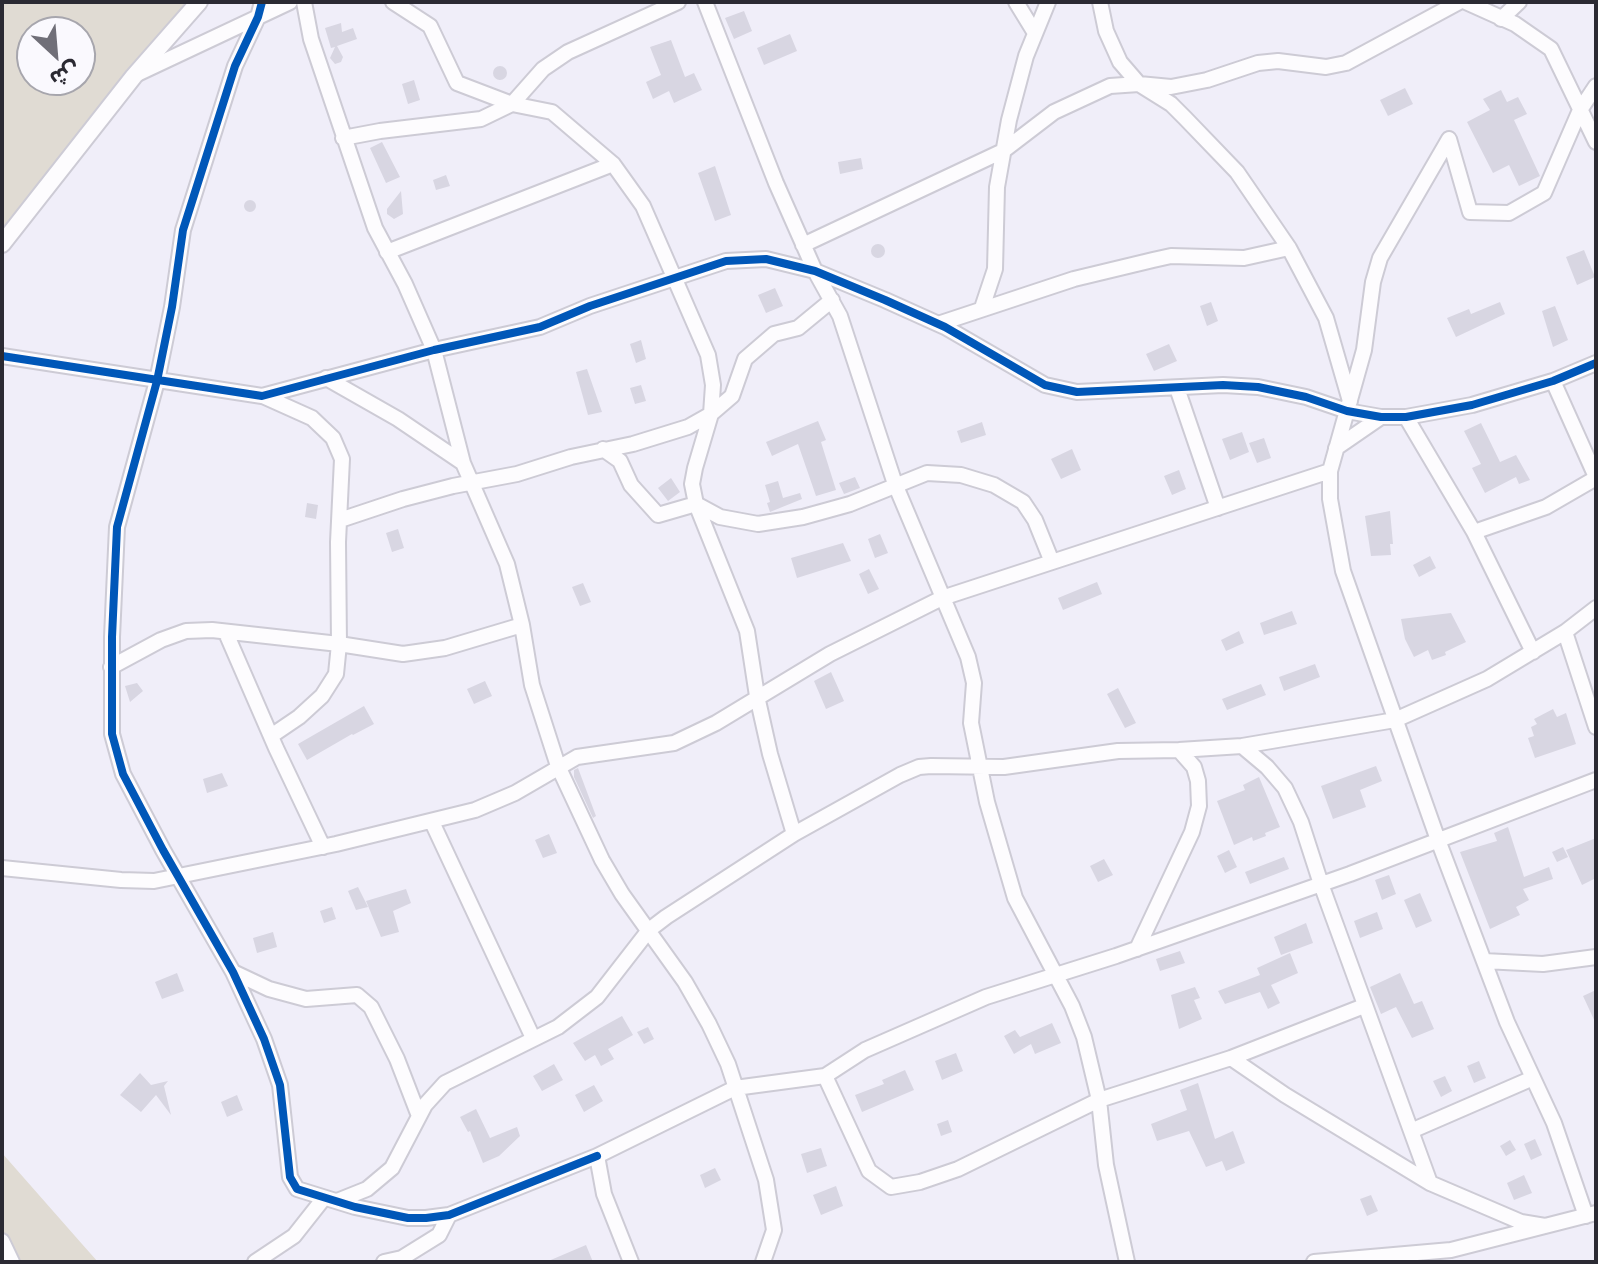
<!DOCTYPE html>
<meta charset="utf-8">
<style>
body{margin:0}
#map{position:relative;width:1598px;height:1264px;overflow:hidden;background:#f0eef9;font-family:"Noto Serif","Noto Sans Arabic",serif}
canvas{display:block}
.frame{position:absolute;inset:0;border:4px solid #2b2a33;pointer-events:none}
.north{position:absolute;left:16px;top:16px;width:80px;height:80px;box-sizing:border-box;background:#faf9fe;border:2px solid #a7a6ad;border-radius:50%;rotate:154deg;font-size:22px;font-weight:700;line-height:32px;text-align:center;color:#2b2a33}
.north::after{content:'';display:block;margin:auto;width:28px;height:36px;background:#706f78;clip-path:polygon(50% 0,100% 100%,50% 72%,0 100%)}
</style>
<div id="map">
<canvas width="1598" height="1264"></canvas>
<div class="frame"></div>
<div class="north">ش</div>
</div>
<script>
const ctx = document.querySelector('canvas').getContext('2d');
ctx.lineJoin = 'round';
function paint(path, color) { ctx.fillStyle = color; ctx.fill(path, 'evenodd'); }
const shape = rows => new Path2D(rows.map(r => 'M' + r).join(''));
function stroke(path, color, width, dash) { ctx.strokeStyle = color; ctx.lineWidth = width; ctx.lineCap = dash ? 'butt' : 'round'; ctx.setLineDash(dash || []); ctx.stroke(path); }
paint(shape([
 [2,2,195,2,2,239],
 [32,32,80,32,80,80,32,80],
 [2,1153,82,1244,98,1262,2,1262]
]), '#e0dbd3');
paint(shape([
 [744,11,752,31,734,39,725,18],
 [341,23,342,32,353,28,357,39,337,46,343,57,341,62,335,64,330,58,335,47,331,48,325,28],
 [790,34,797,51,764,65,757,48],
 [671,40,685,77,694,73,702,90,674,103,669,91,653,99,646,82,661,75,650,47],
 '493 73a7 7 0 1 1 14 0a7 7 0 1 1-14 0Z',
 [414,80,420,100,408,104,402,84],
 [1405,88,1413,104,1388,116,1380,100],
 [1501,90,1507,102,1518,97,1527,114,1514,120,1540,176,1519,186,1509,165,1493,173,1467,122,1490,110,1483,99],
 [382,142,400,177,386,183,370,148],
 [861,158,863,169,840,174,838,162],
 [715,166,731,215,715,221,698,173],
 [446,175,450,186,436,190,433,180],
 [401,191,403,214,394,219,387,214,387,209],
 '244 206a6 6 0 1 1 12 0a6 6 0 1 1-12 0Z',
 '871 251a7 7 0 1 1 14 0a7 7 0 1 1-14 0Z',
 [1584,250,1595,277,1577,285,1566,257],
 [775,288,783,306,766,313,758,295],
 [1211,302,1218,321,1207,326,1200,306],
 [1500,302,1505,314,1456,337,1447,318,1469,309,1471,314],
 [1555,306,1568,340,1553,347,1542,311],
 [641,340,646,359,636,363,630,344],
 [1169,344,1177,361,1154,371,1146,354],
 [587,369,602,412,588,415,576,372],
 [641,385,646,401,635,404,630,388],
 [818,421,826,440,821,442,836,490,816,496,798,444,772,456,766,442],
 [982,422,986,435,961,443,957,431],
 [1481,423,1500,462,1516,455,1530,480,1519,484,1516,477,1485,493,1472,468,1481,464,1464,431],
 [1242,432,1249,452,1230,460,1222,439],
 [1264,438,1271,458,1257,463,1249,443],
 [1072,449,1081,470,1061,479,1051,459],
 [1179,470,1186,489,1172,495,1164,476],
 [855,477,860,488,844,494,839,483],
 [671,478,680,492,668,501,658,488],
 [778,481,783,498,800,493,802,499,770,512,767,503,770,502,765,485],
 [307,503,318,505,316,519,305,517],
 [1390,511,1393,544,1390,544,1391,555,1371,556,1365,516],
 [398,529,404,548,392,552,386,533],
 [880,534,888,553,875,558,868,539],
 [843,543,851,561,797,578,791,558],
 [1430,556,1436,568,1419,577,1413,565],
 [869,569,879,589,868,594,859,574],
 [1097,582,1102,594,1063,610,1058,598],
 [583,583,591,602,580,606,572,587],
 [1292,611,1297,624,1264,635,1260,623],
 [1451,613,1466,642,1445,652,1446,655,1432,660,1428,650,1414,657,1405,639,1401,619],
 [1239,631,1244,643,1226,651,1221,640],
 [1315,664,1320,677,1284,691,1279,677],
 [831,672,844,701,826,709,814,681],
 [485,681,492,696,474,704,467,689],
 [137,683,143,691,130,702,125,686],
 [1261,684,1266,695,1227,710,1222,699],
 [1118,688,1136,723,1125,728,1107,694],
 [364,706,374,724,353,735,352,734,307,760,298,744],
 [1553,709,1557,717,1566,713,1576,744,1535,758,1528,738,1534,736,1531,727,1537,724,1534,719],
 [1376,766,1382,781,1360,790,1366,807,1333,819,1321,786],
 [578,768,596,816,593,818,574,777,574,770],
 [222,773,228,786,207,793,203,779],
 [1259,777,1280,827,1265,833,1266,836,1253,841,1252,837,1234,845,1217,801,1245,790,1243,785],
 [1508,827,1524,877,1549,867,1553,879,1523,889,1529,900,1516,907,1520,915,1490,929,1460,852,1497,841,1494,833],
 [549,834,557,853,543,858,535,840],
 [1596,838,1596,878,1582,885,1566,850],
 [1563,847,1568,857,1557,862,1552,852],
 [1229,850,1237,867,1225,873,1217,856],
 [1284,857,1289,869,1250,884,1245,872],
 [1104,859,1113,875,1098,882,1090,866],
 [1389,875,1396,894,1382,900,1375,880],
 [358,887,368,907,356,910,348,891],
 [406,889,411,903,393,911,399,932,381,937,366,901],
 [1420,893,1432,921,1416,928,1404,900],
 [332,907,336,919,324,923,320,911],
 [1377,912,1383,929,1360,938,1354,921],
 [1306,923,1313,943,1281,955,1274,937],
 [273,932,277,947,257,953,253,938],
 [1180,951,1185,963,1160,971,1156,959],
 [1290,953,1298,973,1271,985,1280,1003,1268,1009,1260,992,1225,1004,1218,991,1260,975,1257,968],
 [177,973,184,991,162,999,155,982],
 [1400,973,1414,1004,1422,1001,1434,1029,1412,1038,1396,1007,1381,1014,1370,987],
 [1195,987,1200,998,1194,1000,1202,1019,1179,1029,1171,995],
 [1596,990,1596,1024,1583,996],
 [622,1016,633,1035,608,1049,614,1059,601,1066,595,1055,585,1061,573,1043],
 [1052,1023,1061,1043,1035,1054,1031,1044,1014,1054,1004,1036,1015,1030,1020,1037],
 [648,1027,654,1039,644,1044,637,1032],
 [956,1053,963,1071,942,1080,935,1061],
 [1479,1061,1486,1078,1474,1083,1467,1066],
 [554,1064,563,1080,542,1091,533,1076],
 [905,1070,914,1090,862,1112,855,1095,884,1084,882,1080],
 [140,1073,151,1085,168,1081,164,1086,171,1115,156,1095,141,1112,120,1095],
 [1445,1076,1452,1091,1441,1097,1433,1081],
 [1198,1083,1215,1139,1233,1131,1245,1163,1226,1171,1222,1161,1206,1167,1189,1131,1157,1141,1151,1124,1187,1110,1180,1090],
 [594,1085,603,1101,584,1112,575,1095],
 [237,1095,243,1110,227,1117,221,1102],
 [476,1109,490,1138,517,1127,520,1136,499,1156,483,1163,470,1131,468,1132,460,1117],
 [948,1120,952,1132,941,1136,937,1124],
 [1535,1139,1542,1155,1531,1160,1524,1144],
 [1510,1140,1516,1150,1506,1156,1500,1146],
 [821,1148,827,1166,807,1173,801,1154],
 [715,1168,721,1180,705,1188,700,1175],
 [1524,1175,1532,1193,1514,1200,1507,1183],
 [836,1186,843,1206,821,1215,813,1195],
 [1371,1195,1378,1211,1367,1216,1360,1199],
 [586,1245,593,1262,546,1262]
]), '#d8d6e2');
const minor = shape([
 [262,2,258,17,235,66,183,230,172,307,157,381,117,527,112,637,112,734,123,774,163,850,233,972,264,1039,280,1085,290,1177,297,1189,355,1207,408,1218,426,1218,449,1215,597,1156],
 [304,2,311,39,375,228,405,284,434,350,463,463,507,564,522,625,532,685,558,766,602,860,622,894,685,982,709,1024,728,1064,766,1180,774,1230,763,1262],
 [393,2,430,26,457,83,512,104,552,112,613,164,643,206,708,355,713,385,711,414,695,468,692,484,696,504,747,631,757,696,770,754,794,834],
 [705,2,776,183,815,271,840,316,895,484,968,657,974,683,971,723,987,802,1015,898,1072,1006,1084,1037,1099,1100,1106,1165,1127,1262],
 [1016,2,1035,33],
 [1100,2,1106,31,1120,62,1139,84,1171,104,1185,118,1237,172,1289,248,1326,318,1350,401],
 [1466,2,1515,24,1551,49,1596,142],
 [1501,19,1519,2],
 [135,75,290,2],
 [343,138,380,131,481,119,512,104,543,69,568,52,678,2],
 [803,245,1003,151,1054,112,1110,86,1139,84,1171,87,1207,80,1258,63,1278,61,1326,67,1346,63,1459,2],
 [387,252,613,164],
 [982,308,995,269,997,187,1009,120,1026,56,1048,2],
 [938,324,1074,279,1153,260,1171,256,1244,258,1289,248],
 [2,356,262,396,434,350,540,327,590,306,726,261,766,259,815,271,885,300,945,327,1045,385,1077,392,1223,385,1258,387,1306,397,1347,411,1381,417,1406,417,1472,405,1553,381,1596,363],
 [326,378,398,419,463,463],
 [1553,381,1596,477],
 [1177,388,1218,508],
 [263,396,312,418,333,438,342,459,338,542,339,644,336,674,322,696,299,717,271,736],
 [1406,417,1474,532,1533,652],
 [1336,448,1381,417],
 [603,449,620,461,631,485,658,515,696,504,720,517,758,524,803,517,850,504,927,473,961,475,994,485,1023,502,1035,520,1052,562],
 [340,520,403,499,453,486,517,474,571,457,633,444,688,427,711,414,732,396,745,359,774,334,798,328,832,300],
 [1474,532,1546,507,1596,478],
 [1565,632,1596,727],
 [226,633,276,748,323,847],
 [111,667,161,640,186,631,212,630,339,644,403,654,445,648,522,625],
 [1242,746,1267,767,1285,788,1301,822,1321,884,1430,1183],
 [432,822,533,1038],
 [2,868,121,880,154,881,336,844,475,810,515,793,577,757,674,743,716,723,830,654,942,598,1330,471],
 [1137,949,1192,832,1199,806,1198,781,1194,767,1179,750],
 [1484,961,1543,964,1596,957],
 [233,972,269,989,306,999,357,995,371,1007,397,1059,419,1116],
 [1231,1058,1285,1095,1430,1183,1521,1222,1545,1226],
 [825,1076,869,1171,891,1187,920,1182,958,1169,1099,1100,1231,1058,1364,1006],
 [1411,1131,1533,1078],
 [337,1201,367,1189,392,1168,425,1105,445,1083,558,1027,597,997,649,930,666,917,794,834,900,775,919,767,931,766,1004,767,1118,751,1179,750,1242,746,1395,720,1487,679,1565,632,1596,608],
 [1586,1216,1554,1123,1507,1022,1438,840,1343,571,1330,499,1330,471,1364,350,1373,282,1380,258,1449,139,1470,212,1509,213,1544,193,1580,110,1596,86],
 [2,1241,12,1262],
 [255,1262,294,1236,324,1198],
 [384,1262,402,1258,439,1235,449,1215],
 [631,1262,604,1194,597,1156,735,1088,825,1076,865,1050,986,997,1116,956,1350,874,1596,780],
 [1314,1262,1451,1250,1596,1213]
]);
const tertiary = shape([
 [2,244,134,76,199,2]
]);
stroke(minor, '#cdcbd5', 18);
stroke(tertiary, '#cdcbd5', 20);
stroke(minor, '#fdfcfe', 14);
stroke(tertiary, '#fdfcfe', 16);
stroke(shape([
 [262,2,258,17,235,66,183,230,172,307,157,381,117,527,112,637,112,734,123,774,163,850,233,972,264,1039,280,1085,290,1177,297,1189,355,1207,408,1218,426,1218,449,1215,597,1156],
 [2,356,262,396,434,350,540,327,590,306,726,261,766,259,815,271,885,300,945,327,1045,385,1077,392,1223,385,1258,387,1306,397,1347,411,1381,417,1406,417,1472,405,1553,381,1596,363]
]), '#0057b8', 8);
</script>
